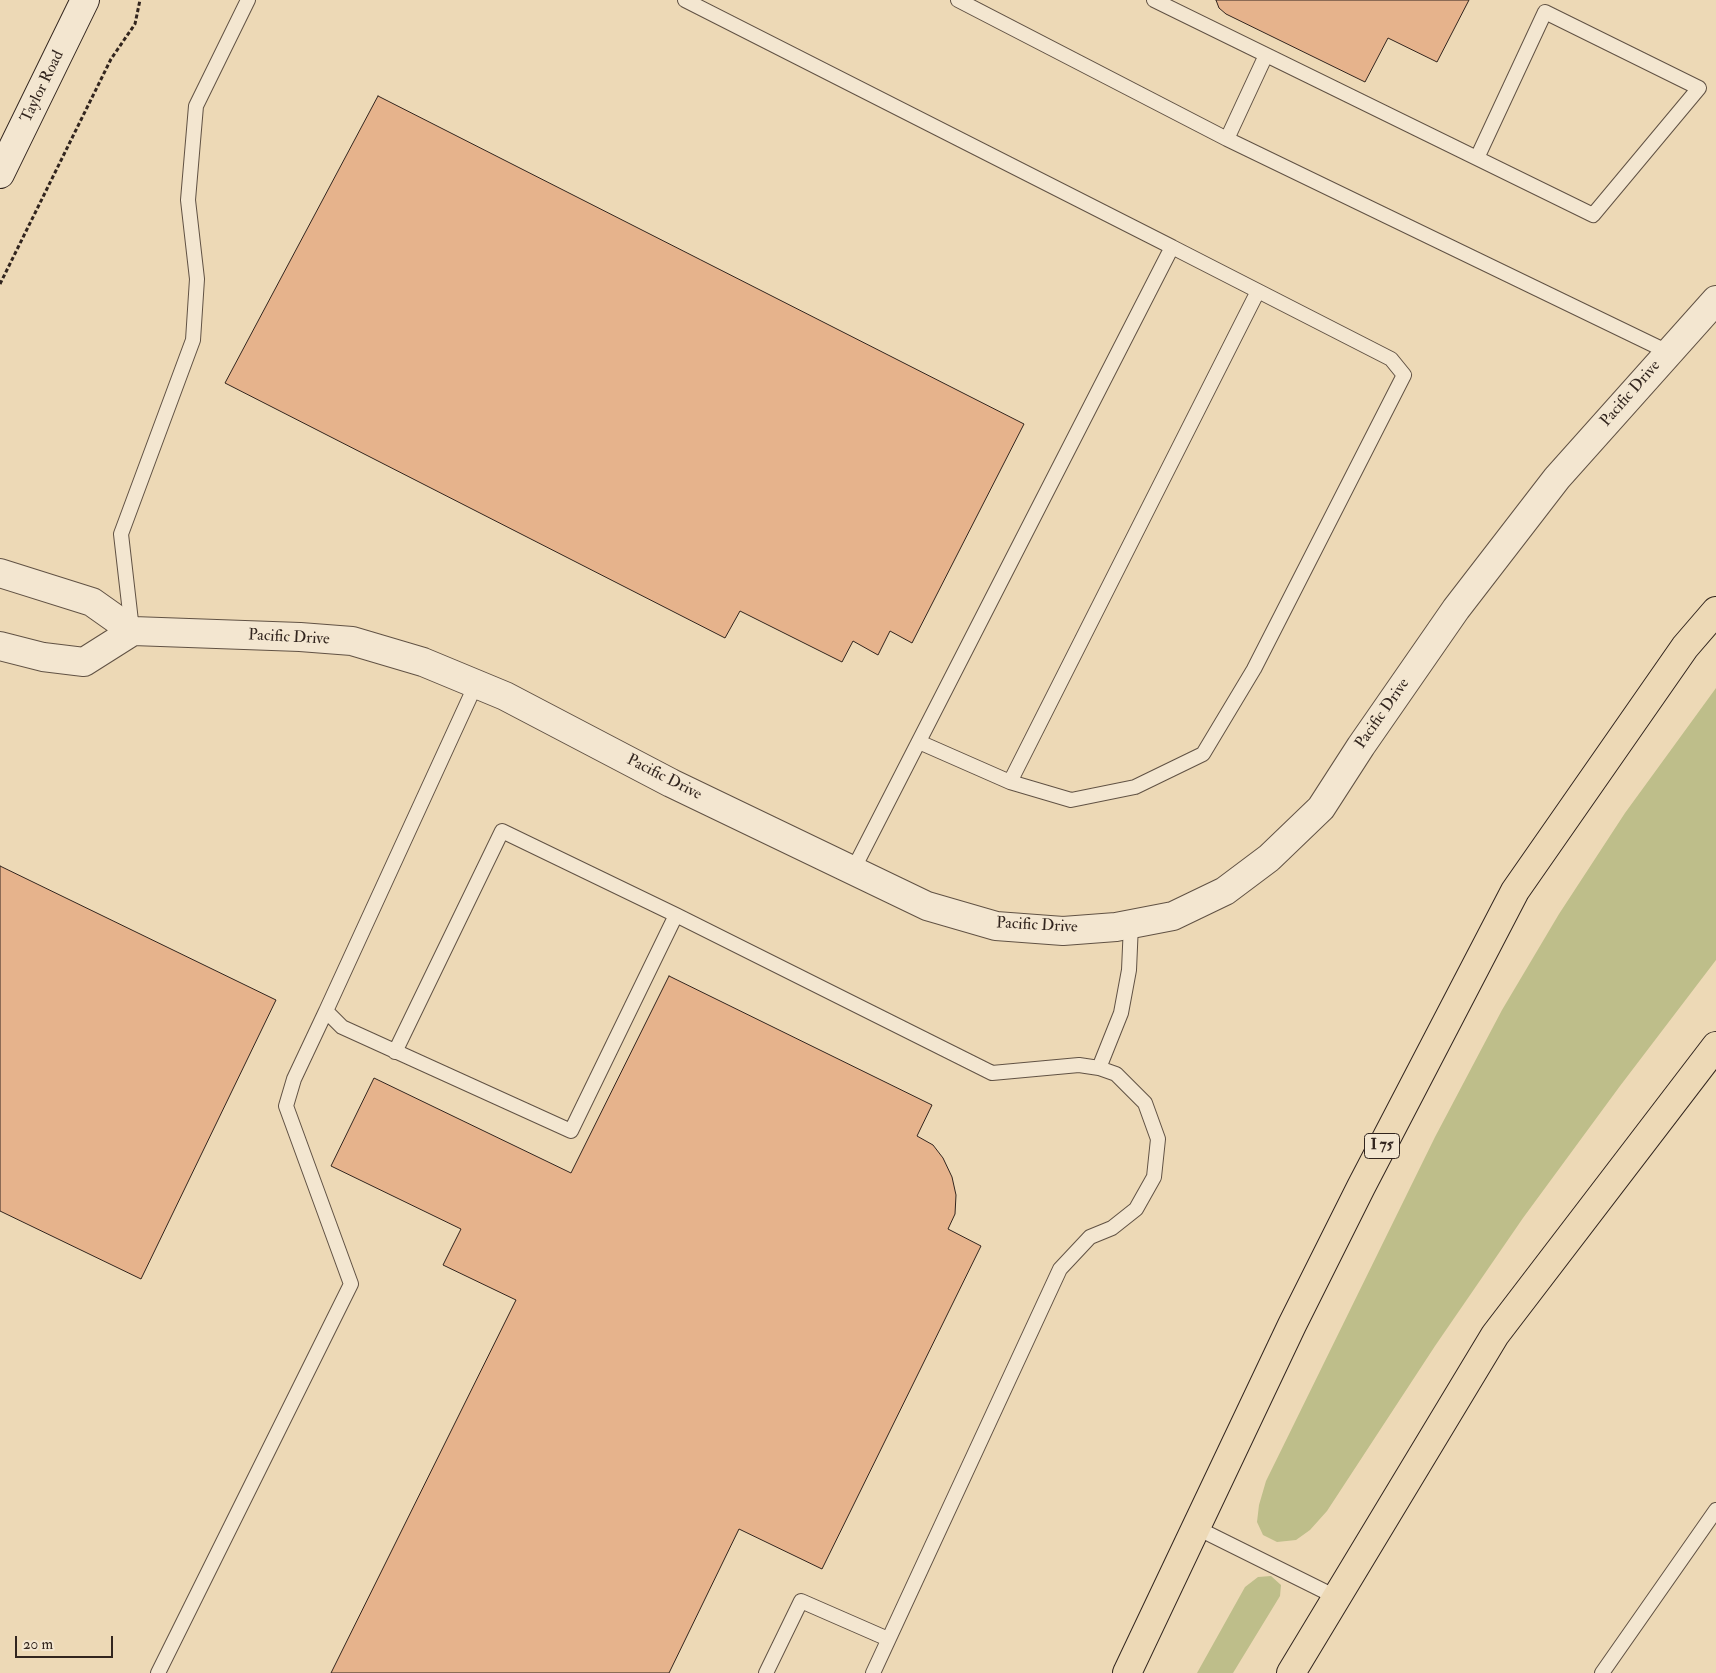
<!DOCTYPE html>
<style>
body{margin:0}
#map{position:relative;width:1716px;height:1673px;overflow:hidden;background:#edd9b6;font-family:"IM FELL Double Pica",serif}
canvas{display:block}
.scale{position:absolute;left:15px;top:1636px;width:98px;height:22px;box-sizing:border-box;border:2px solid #32251e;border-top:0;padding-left:6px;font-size:15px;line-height:18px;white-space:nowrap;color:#32251e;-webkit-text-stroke:4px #f3e6d0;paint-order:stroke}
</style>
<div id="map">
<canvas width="1716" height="1673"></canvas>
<div class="scale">20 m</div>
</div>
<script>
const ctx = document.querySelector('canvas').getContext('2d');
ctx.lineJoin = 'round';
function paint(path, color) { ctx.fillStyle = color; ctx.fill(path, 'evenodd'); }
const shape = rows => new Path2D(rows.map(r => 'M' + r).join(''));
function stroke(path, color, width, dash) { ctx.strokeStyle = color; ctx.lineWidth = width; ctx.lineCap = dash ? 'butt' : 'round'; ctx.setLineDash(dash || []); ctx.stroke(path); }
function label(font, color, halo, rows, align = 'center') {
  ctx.font = font + ' "IM FELL Double Pica",serif'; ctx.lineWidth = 4; ctx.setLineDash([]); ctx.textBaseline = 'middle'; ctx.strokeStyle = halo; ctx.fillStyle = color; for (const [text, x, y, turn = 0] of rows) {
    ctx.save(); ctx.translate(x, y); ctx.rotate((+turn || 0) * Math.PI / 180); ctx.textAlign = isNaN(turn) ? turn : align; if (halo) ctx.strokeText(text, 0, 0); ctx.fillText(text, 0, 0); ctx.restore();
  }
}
paint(shape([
 [1716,688,1716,960,1620,1086,1523,1218,1435,1346,1327,1511,1310,1530,1296,1540,1277,1542,1263,1535,1257,1522,1259,1505,1266,1481,1435,1137,1502,1010,1559,914,1625,813],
 [1271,1576,1281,1585,1280,1596,1233,1673,1197,1673,1245,1587,1258,1577]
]), '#bebe8a');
const building = shape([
 [1216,0,1469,0,1437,62,1388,38,1365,82,1226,14,1219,8,1216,0],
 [378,96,1024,424,912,643,890,631,878,655,853,641,842,662,740,611,725,638,225,383,378,96],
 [0,866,276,1000,141,1279,0,1211,0,866],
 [669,976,932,1105,917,1136,933,1145,943,1158,952,1177,956,1195,955,1214,948,1229,981,1246,822,1569,739,1529,669,1673,331,1673,516,1300,443,1265,461,1229,331,1166,374,1078,571,1173,669,976]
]);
paint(building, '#e6b38c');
stroke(building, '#32251e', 1);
const lane = shape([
 [685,0,1172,247,853,870],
 [958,0,1227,139,1668,352],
 [1154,0,1593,215,1699,88,1545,12,1477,158],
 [1227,139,1266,55],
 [132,630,121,534,193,340,197,279,188,200,196,106,248,0],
 [476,684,326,1011,342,1027,571,1131,676,915],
 [919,742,1010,782,1258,291,1172,247],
 [1010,782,1071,800,1135,787,1203,754,1254,669,1404,375,1391,359,1258,291],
 [395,1052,502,831,676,915,992,1073,1079,1065,1099,1068,1116,1074,1145,1103,1158,1139,1154,1177,1136,1209,1112,1228,1090,1237,1060,1269,873,1673],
 [1099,1068,1121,1013,1129,970,1131,924],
 [1197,1528,1336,1597],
 [158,1673,351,1284,286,1106,294,1079,326,1011],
 [766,1673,801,1601,888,1639],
 [1602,1673,1716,1510]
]);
const street = shape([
 [0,573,92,602,133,631,300,637,352,641,423,662,505,696,671,783,927,906,996,926,1063,931,1116,927,1173,916,1225,891,1269,858,1321,808,1361,746,1456,609,1557,478,1716,300],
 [0,646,43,657,84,662,133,631]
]);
const secondary = shape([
 [0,174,85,0]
]);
const highway = shape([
 [1127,1673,1292,1325,1361,1187,1515,891,1685,647,1716,611],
 [1291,1673,1495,1335,1716,1046]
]);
stroke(lane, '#615244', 16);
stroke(street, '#615244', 30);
stroke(secondary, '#32251e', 30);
stroke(highway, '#32251e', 30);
stroke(shape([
 [0,284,111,59,135,24,140,0]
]), '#32251e', 3, [4, 2.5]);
stroke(lane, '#f3e6d0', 14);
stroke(street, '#f3e6d0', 28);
stroke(secondary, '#f3e6d0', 28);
stroke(highway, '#edd9b6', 28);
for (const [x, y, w] of [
 [1382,1146,35]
]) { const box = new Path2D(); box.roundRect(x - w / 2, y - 12.5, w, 25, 4); ctx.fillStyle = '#f3e6d0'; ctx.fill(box); stroke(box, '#32251e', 1); }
label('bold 15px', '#32251e', null, [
 ["I 75",1382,1146]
]);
label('16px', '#32251e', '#f3e6d0', [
 ["Taylor Road",43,87,-64],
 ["Pacific Drive",1631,394,-49],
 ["Pacific Drive",289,638,3],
 ["Pacific Drive",1383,714,-55],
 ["Pacific Drive",664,778,27],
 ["Pacific Drive",1037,926,3]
]);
</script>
